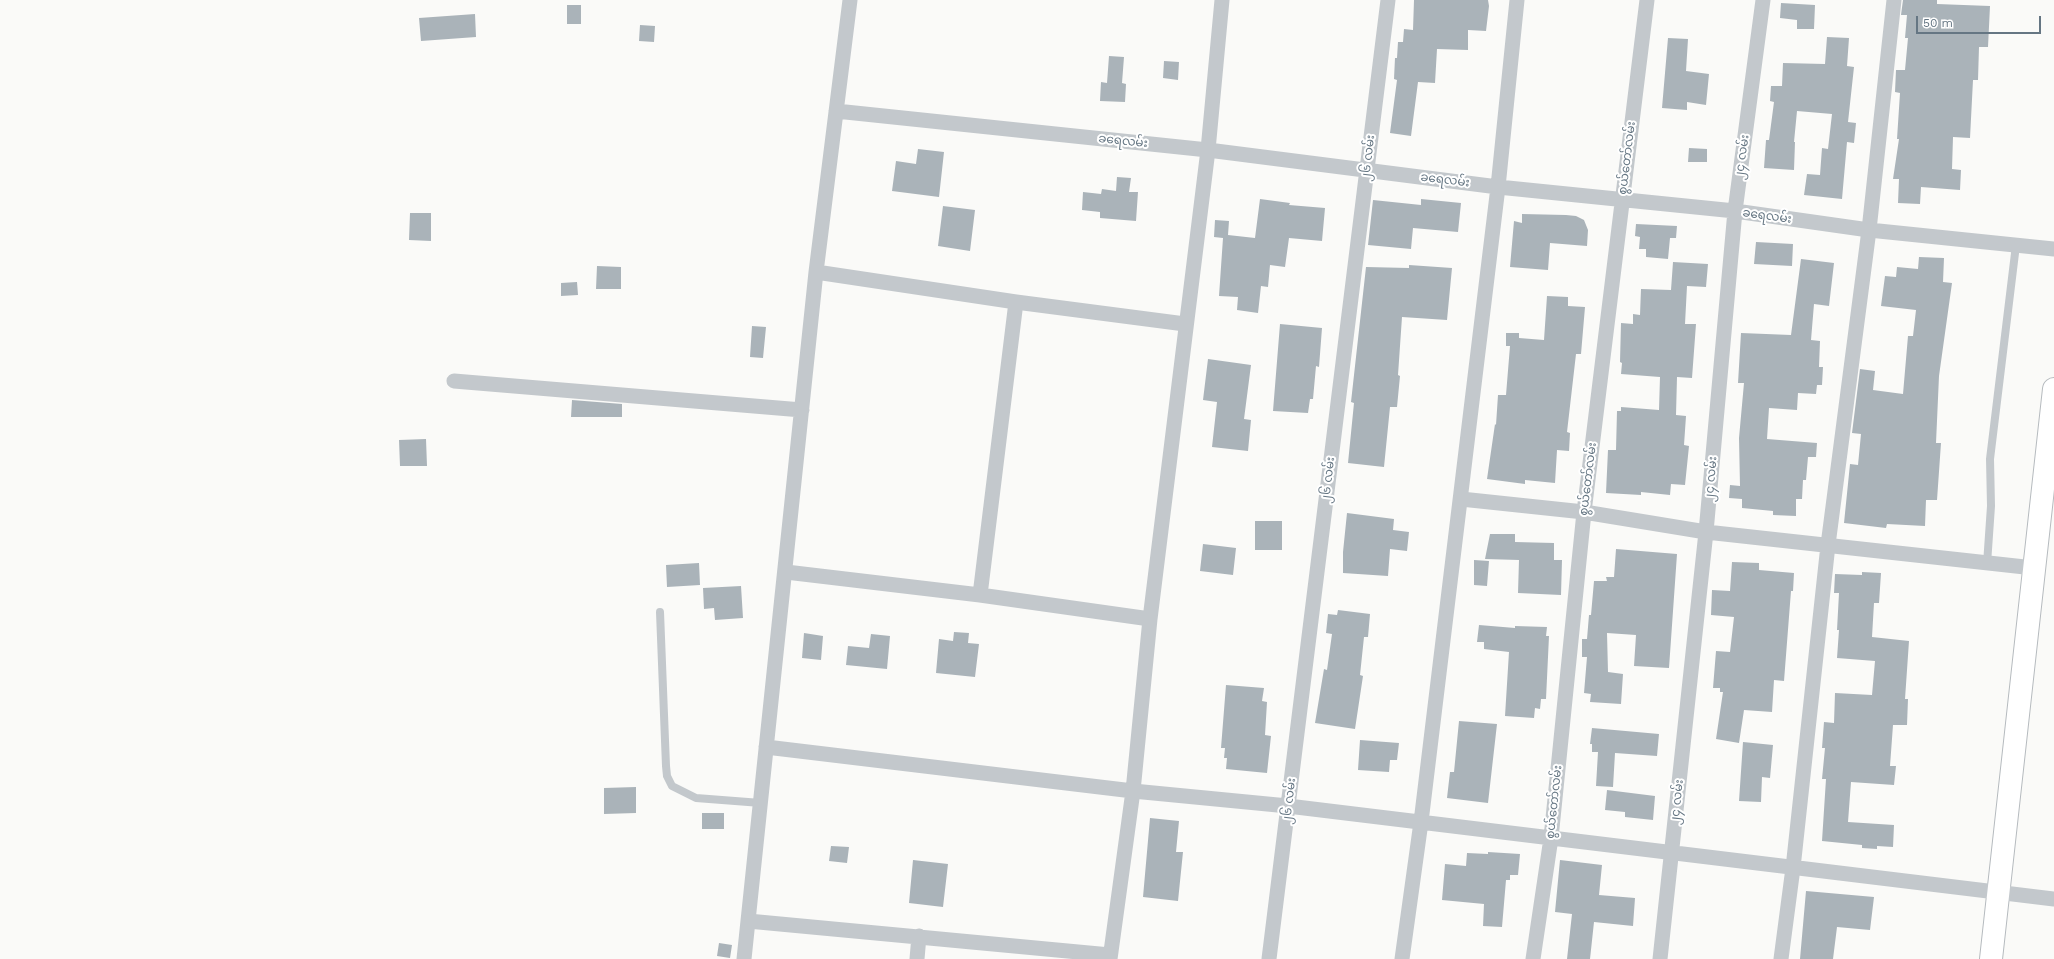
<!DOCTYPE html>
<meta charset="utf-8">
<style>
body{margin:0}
#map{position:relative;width:2054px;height:959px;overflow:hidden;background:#fafaf8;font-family:"Work Sans",sans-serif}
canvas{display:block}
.scale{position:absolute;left:1916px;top:16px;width:125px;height:18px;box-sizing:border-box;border:2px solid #657683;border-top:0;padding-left:5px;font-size:12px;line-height:14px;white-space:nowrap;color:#657683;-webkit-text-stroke:3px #fff;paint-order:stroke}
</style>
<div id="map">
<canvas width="2054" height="959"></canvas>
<div class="scale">50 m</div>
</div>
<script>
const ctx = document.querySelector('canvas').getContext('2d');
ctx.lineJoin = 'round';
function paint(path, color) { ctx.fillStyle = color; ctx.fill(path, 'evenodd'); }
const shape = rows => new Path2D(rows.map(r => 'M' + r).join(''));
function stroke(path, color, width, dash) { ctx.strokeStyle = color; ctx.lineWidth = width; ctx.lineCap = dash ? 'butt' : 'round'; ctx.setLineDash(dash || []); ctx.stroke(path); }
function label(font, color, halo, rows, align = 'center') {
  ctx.font = font + ' "Work Sans","Noto Sans Myanmar",sans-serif'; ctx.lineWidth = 4; ctx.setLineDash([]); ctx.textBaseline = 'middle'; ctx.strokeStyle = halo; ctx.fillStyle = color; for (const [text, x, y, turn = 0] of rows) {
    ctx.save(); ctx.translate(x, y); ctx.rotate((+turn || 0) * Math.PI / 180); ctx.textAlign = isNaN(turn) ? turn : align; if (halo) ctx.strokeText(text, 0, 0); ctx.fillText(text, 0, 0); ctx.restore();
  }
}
paint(shape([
 [1414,0,1488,0,1489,6,1486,31,1468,30,1468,50,1437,49,1435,83,1418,82,1411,136,1390,133,1397,80,1394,79,1395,58,1397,58,1398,42,1403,42,1404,29,1413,30],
 [1903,0,1937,0,1937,4,1990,6,1988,47,1979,47,1978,80,1973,80,1970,138,1953,137,1952,169,1961,170,1960,190,1921,187,1920,204,1898,203,1899,179,1893,179,1899,139,1897,139,1900,93,1895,92,1896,70,1905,70,1908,38,1905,38,1907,15,1901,15],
 [1781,3,1815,5,1814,29,1797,29,1797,20,1780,18],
 [567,5,581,5,581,24,567,24],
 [475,14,476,37,421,41,419,18],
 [640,25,655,26,654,42,639,41],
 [1827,37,1849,38,1847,66,1854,67,1848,122,1856,123,1854,143,1847,142,1842,199,1804,195,1807,174,1820,175,1822,148,1828,149,1832,114,1797,111,1794,142,1795,142,1794,170,1764,168,1766,140,1769,140,1774,102,1770,101,1771,86,1782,86,1783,63,1825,64],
 [1668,38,1688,39,1686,71,1709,74,1706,105,1687,102,1687,110,1662,108],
 [1109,56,1124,57,1122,83,1126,84,1125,102,1100,101,1101,82,1107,83],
 [1164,61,1179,62,1178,80,1163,78],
 [1689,148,1707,149,1707,162,1688,162],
 [918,149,944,152,939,197,892,191,896,161,916,164],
 [1117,177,1131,178,1129,192,1138,192,1136,221,1100,218,1100,212,1082,210,1083,192,1101,194,1102,189,1116,191],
 [1260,199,1290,203,1289,205,1325,208,1322,241,1289,238,1285,267,1270,265,1268,287,1261,286,1258,313,1237,310,1238,297,1219,296,1223,238,1214,237,1215,220,1229,221,1228,235,1255,238],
 [1421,199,1461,203,1458,232,1413,228,1411,249,1368,245,1373,200,1421,205],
 [943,206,975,210,970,251,938,246],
 [410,213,431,213,431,241,409,240],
 [1522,214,1566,215,1576,216,1584,220,1588,230,1587,246,1550,243,1548,270,1510,267,1514,221,1522,223],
 [1636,224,1677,226,1676,238,1670,238,1668,259,1646,257,1646,249,1639,249,1640,237,1635,236],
 [1756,242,1793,244,1792,266,1754,264],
 [1919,257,1944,258,1943,282,1952,283,1939,376,1936,443,1941,443,1937,500,1926,500,1925,526,1887,524,1886,528,1844,523,1850,464,1858,465,1861,434,1852,433,1860,369,1875,371,1873,390,1903,394,1908,336,1913,336,1916,310,1881,306,1885,276,1896,277,1897,267,1918,269],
 [1801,259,1834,263,1829,306,1814,304,1811,340,1820,341,1819,367,1823,367,1822,385,1817,385,1816,394,1798,393,1797,410,1769,408,1767,439,1817,443,1816,457,1808,457,1806,480,1803,480,1802,499,1796,499,1796,516,1773,515,1773,511,1742,508,1742,499,1729,498,1730,485,1740,486,1739,438,1744,383,1738,383,1741,333,1791,335],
 [1673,262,1708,264,1706,287,1687,286,1685,324,1696,324,1692,378,1677,377,1676,415,1686,416,1684,445,1689,446,1685,485,1671,484,1670,495,1641,492,1641,495,1606,493,1608,450,1616,450,1617,411,1621,411,1621,407,1659,410,1660,377,1621,374,1622,363,1620,362,1621,323,1633,324,1633,314,1640,315,1641,289,1671,290],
 [1409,265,1452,268,1447,320,1402,317,1398,375,1400,376,1397,407,1390,407,1384,467,1348,463,1354,403,1351,402,1366,267,1409,268],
 [597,266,621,267,621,289,596,289],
 [577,282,578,295,561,296,561,283],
 [1547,296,1568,297,1568,306,1585,307,1581,354,1576,354,1567,432,1570,433,1569,451,1557,450,1555,483,1525,480,1525,484,1487,479,1495,424,1496,425,1498,395,1506,395,1510,346,1506,346,1506,333,1519,333,1519,338,1544,340],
 [1280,324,1322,328,1319,367,1316,366,1313,399,1310,399,1308,413,1273,411],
 [752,326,766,327,763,358,750,357],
 [1208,359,1251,365,1244,419,1251,420,1248,451,1212,447,1217,402,1203,400],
 [572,400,622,404,622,417,571,417],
 [426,439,427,466,400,466,399,440],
 [1347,513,1394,519,1393,530,1409,532,1407,551,1390,549,1388,576,1343,573,1343,552],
 [1255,521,1282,521,1282,550,1255,550],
 [1490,534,1515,534,1515,542,1554,543,1554,560,1562,560,1561,595,1518,593,1519,560,1485,559],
 [1203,544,1236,548,1233,575,1200,571],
 [1616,549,1677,554,1669,668,1634,666,1636,635,1607,633,1608,672,1623,674,1621,704,1590,702,1591,694,1584,693,1587,657,1582,657,1582,639,1587,639,1589,615,1591,615,1594,581,1607,581,1606,577,1614,577],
 [1474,560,1489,561,1487,586,1474,585],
 [1732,562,1759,563,1759,570,1794,573,1793,591,1791,591,1784,681,1774,680,1772,712,1744,710,1739,743,1716,739,1723,692,1720,692,1720,688,1713,688,1716,651,1730,652,1734,617,1711,615,1712,590,1730,591],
 [699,563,700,585,667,587,666,565],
 [1862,572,1881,573,1879,603,1874,603,1872,637,1909,641,1905,699,1908,699,1907,725,1893,725,1890,766,1896,766,1894,785,1851,782,1848,822,1894,825,1893,847,1877,846,1877,849,1862,848,1862,845,1822,841,1826,779,1822,779,1825,748,1822,748,1824,722,1834,723,1835,693,1872,695,1875,661,1837,658,1839,630,1837,630,1839,593,1834,593,1835,574,1862,575],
 [741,586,743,618,715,620,714,608,704,609,703,588],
 [1338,610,1370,614,1368,637,1364,637,1360,675,1363,676,1355,729,1315,723,1324,669,1327,670,1332,634,1326,633,1328,614,1337,615],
 [1479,625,1515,628,1515,626,1547,627,1546,636,1549,636,1546,699,1541,699,1540,709,1535,708,1534,718,1505,716,1509,652,1484,649,1484,642,1477,642],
 [954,632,969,633,968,643,979,644,975,677,936,673,939,639,953,641],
 [804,633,823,636,821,660,802,658],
 [871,634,890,636,887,669,846,665,848,646,869,648],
 [1226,685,1264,688,1262,701,1267,702,1265,735,1271,736,1267,773,1226,769,1227,758,1224,758,1225,748,1221,748],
 [1459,721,1497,724,1488,803,1447,798,1450,772,1454,772],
 [1592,728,1659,734,1657,756,1615,753,1613,787,1596,786,1598,752,1592,752,1592,744,1590,744],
 [1360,740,1399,743,1397,760,1390,760,1389,772,1358,770],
 [1743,742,1773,745,1770,778,1762,777,1761,802,1739,801],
 [636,787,636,813,604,814,604,788],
 [1607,790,1655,796,1653,820,1625,817,1625,812,1605,810],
 [702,813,724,813,724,829,702,829],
 [1150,818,1179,821,1176,852,1183,852,1178,901,1143,897],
 [831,846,849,847,847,863,829,861],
 [1488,852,1520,854,1518,875,1510,875,1510,880,1506,880,1502,927,1483,926,1484,904,1442,900,1445,864,1466,866,1467,853,1488,854],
 [913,860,948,864,943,907,909,903],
 [1560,860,1602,865,1599,895,1635,898,1633,926,1594,922,1590,959,1567,959,1572,914,1555,912],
 [1806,891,1874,897,1870,930,1837,927,1833,959,1800,959],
 [719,943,732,945,730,958,717,956]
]), '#aab3b9');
const primary = shape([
 [1991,959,2054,389]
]);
stroke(primary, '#b5babe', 24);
stroke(shape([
 [1987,564,1991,506,1990,459,2016,245],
 [660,612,666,766,667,776,672,786,696,798,761,803]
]), '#c3c8cc', 8);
stroke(shape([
 [836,111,1208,150,1498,187,1735,211,1869,230,2054,249],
 [816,272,1016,302,1185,324],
 [454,381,802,410],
 [1461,499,1584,512,1706,532,2034,568],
 [786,572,980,595,1150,619],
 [980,595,1016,302],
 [766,747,1133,791,1288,806,2054,899],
 [748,921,1110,955],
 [744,959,816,272,850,0],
 [917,959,919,936],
 [1110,959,1133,791,1150,619,1208,150,1222,0],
 [1269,959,1388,0],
 [1402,959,1421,822,1498,187,1517,0],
 [1533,959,1551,838,1584,512,1647,0],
 [1660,959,1706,532,1735,211,1763,0],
 [1781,959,1793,868,1828,545,1869,230,1894,0]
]), '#c3c8cc', 15);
stroke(primary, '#fff', 22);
label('12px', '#657683', '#fff', [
 ["ခရေလမ်း",1123,141,6],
 ["၂၄ လမ်း",1742,157,-82],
 ["၂၆ လမ်း",1368,158,-83],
 ["စွယ်တော်လမ်း",1627,158,-83],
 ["ခရေလမ်း",1445,180,7],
 ["ခရေလမ်း",1767,216,8],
 ["စွယ်တော်လမ်း",1588,479,-83],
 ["၂၄ လမ်း",1711,479,-85],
 ["၂၆ လမ်း",1328,480,-83],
 ["၂၆ လမ်း",1289,801,-83],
 ["စွယ်တော်လမ်း",1554,802,-84],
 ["၂၄ လမ်း",1677,802,-84]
]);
</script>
